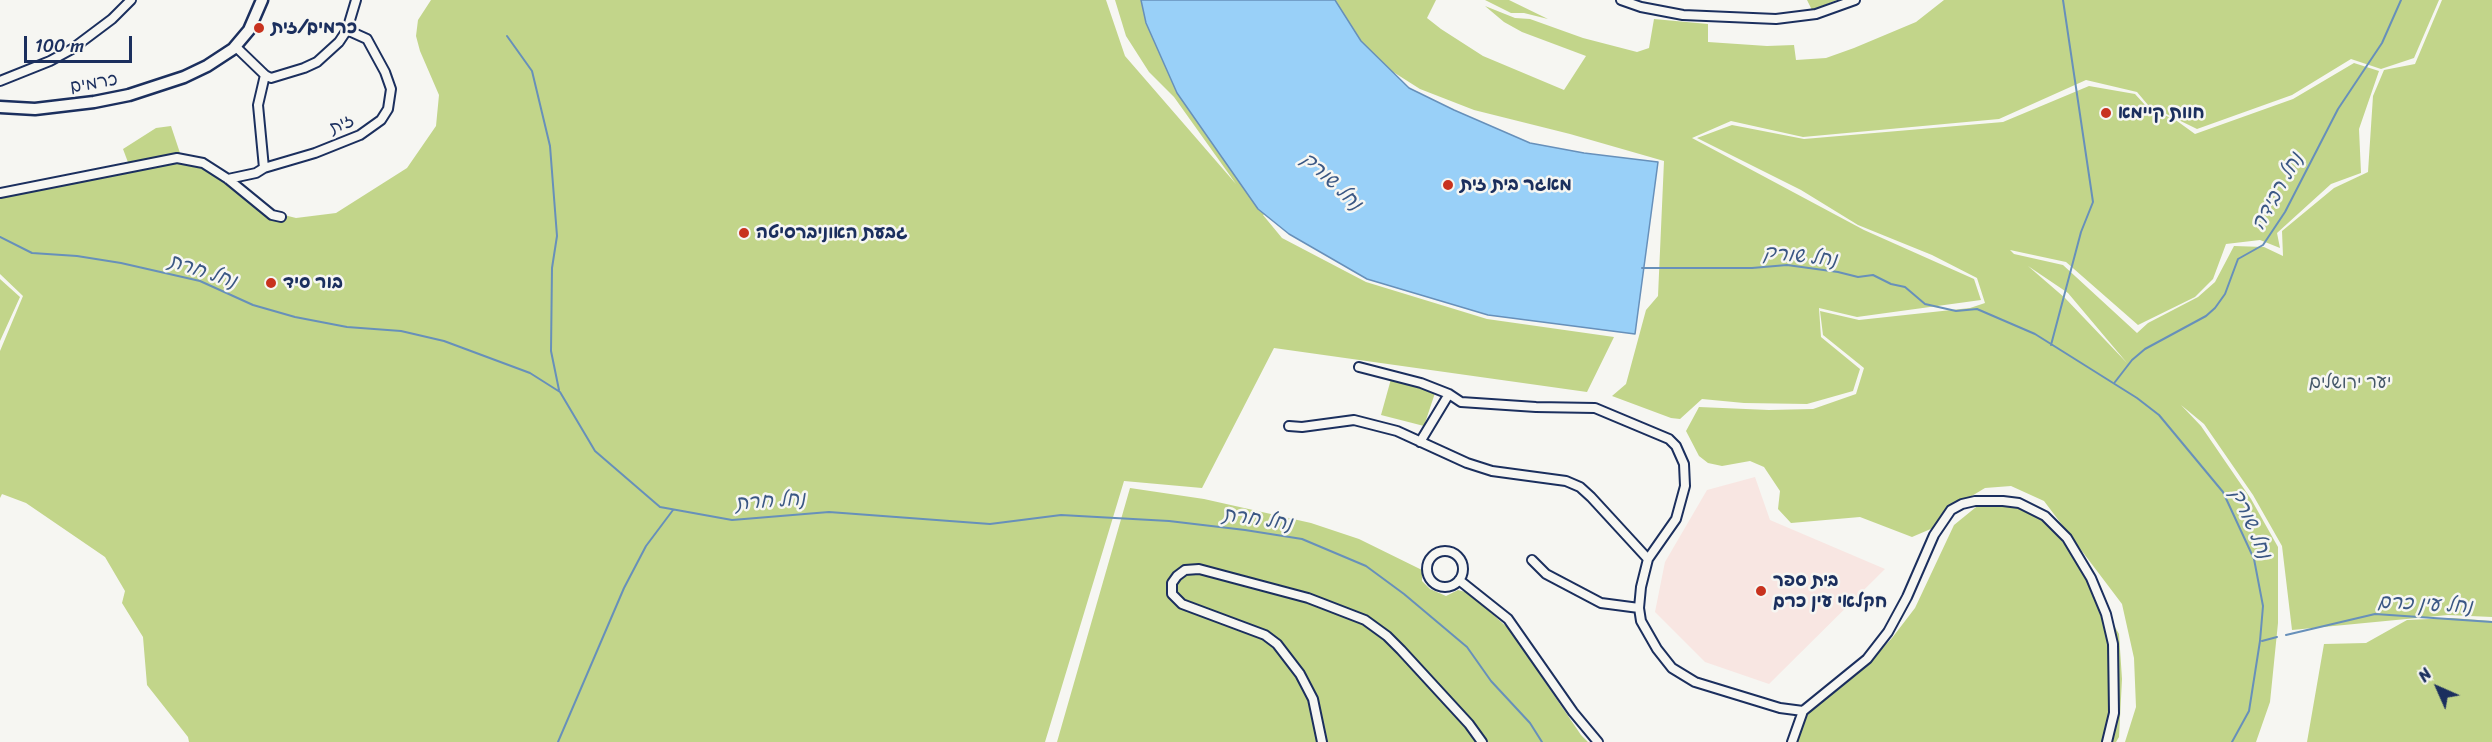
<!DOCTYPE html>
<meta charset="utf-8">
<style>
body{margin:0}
#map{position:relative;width:2492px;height:742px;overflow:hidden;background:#f6f6f2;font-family:Sriracha,sans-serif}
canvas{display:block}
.north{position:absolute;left:2408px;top:658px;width:60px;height:60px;-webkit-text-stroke:4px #f6f6f2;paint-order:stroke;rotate:315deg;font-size:16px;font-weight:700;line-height:24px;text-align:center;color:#1b2f5e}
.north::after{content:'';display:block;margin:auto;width:21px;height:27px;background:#1b2f5e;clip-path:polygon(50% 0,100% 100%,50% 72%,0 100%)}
.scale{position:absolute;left:24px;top:36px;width:108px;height:27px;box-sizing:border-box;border:3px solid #1b2f5e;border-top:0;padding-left:8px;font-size:18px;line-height:21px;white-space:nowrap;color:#1b2f5e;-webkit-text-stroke:4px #f6f6f2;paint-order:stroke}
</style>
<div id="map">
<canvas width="2492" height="742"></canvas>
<div class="north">N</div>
<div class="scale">100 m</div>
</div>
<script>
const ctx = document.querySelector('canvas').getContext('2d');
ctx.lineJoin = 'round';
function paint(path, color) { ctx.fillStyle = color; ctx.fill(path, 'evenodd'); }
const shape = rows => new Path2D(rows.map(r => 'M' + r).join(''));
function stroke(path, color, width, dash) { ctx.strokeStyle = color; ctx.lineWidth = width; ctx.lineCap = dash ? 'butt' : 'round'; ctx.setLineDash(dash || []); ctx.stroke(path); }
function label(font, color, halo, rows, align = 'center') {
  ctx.font = font + ' Sriracha,"Playpen Sans Hebrew",sans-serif'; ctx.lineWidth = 5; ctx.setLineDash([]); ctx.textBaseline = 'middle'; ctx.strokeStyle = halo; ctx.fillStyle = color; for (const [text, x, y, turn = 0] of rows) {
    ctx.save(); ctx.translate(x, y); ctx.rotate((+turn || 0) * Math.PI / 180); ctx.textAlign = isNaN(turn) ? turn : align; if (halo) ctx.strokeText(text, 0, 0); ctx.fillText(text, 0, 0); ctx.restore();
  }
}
paint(shape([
 [1755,477,1770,520,1885,569,1769,684,1705,662,1655,612,1665,562,1707,490]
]), '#f8e6e2');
paint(shape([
 [431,0,1106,0,1125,56,1236,184,1174,97,1149,72,1126,36,1115,0,1156,0,1274,209,1263,215,1282,238,1366,282,1487,319,1614,337,1587,392,1274,348,1202,488,1124,481,1045,742,189,742,188,737,147,685,143,637,122,603,125,591,105,557,26,503,2,494,0,498,0,351,23,296,0,274,0,193,129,165,123,149,156,128,171,126,180,153,268,211,296,218,336,213,407,168,436,126,439,95,420,51,416,36,418,20],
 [1333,0,1436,0,1427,18,1441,29,1483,56,1564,90,1586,56,1522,32,1504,22,1485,6,1515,18,1530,19,1583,38,1637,52,1649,48,1654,19,1708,24,1708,42,1767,46,1794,45,1796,60,1826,58,1854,48,1916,22,1944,0,2439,0,2414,58,2381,69,2351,59,2292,95,2197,129,2148,105,2137,92,2086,80,1999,119,1803,137,1731,121,1692,138,1864,230,1974,279,1981,300,1857,317,1819,308,1821,337,1860,369,1853,391,1807,404,1744,403,1702,399,1680,419,1671,418,1612,396,1626,384,1646,310,1658,296,1664,161,1570,134,1474,110,1420,89,1379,63,1358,42],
 [1485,0,1509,0,1548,19,1524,13,1511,13],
 [1807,0,1837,0,1812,10],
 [2442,0,2492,0,2492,617,2448,615,2292,630,2282,546,2253,495,2204,424,2181,405,2201,426,2251,499,2278,547,2278,623,2270,702,2256,742,2125,742,2136,707,2134,658,2122,604,2044,501,2011,486,1985,488,1955,506,1933,528,1912,537,1860,517,1791,523,1778,509,1780,491,1764,467,1750,461,1722,466,1708,463,1699,456,1686,431,1699,407,1769,410,1813,409,1856,394,1864,368,1823,335,1820,311,1859,320,1970,308,1985,303,1977,278,1932,255,1858,225,1801,190,1697,138,1732,125,1804,139,2003,122,2089,86,2135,94,2146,106,2177,121,2195,134,2293,99,2354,63,2379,71,2359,129,2361,173,2331,184,2277,233,2280,248,2260,240,2226,244,2213,279,2195,297,2138,325,2066,262,2010,250,2014,254,2063,265,2137,333,2148,323,2198,297,2215,282,2234,246,2264,247,2283,256,2282,231,2334,188,2368,172,2373,96,2384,70,2415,64],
 [2028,266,2068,293,2127,363,2065,298],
 [0,279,20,297,0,341],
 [1391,379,1435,393,1424,426,1381,415],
 [1130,488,1204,499,1311,523,1359,539,1422,570,1422,581,1430,589,1446,596,1458,590,1469,593,1509,629,1581,735,1588,742,1057,742],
 [2002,500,2030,509,2044,519,2074,556,2119,634,2122,679,2119,737,2116,742,1797,742,1808,710,1867,665,1892,638,1915,608,1954,525,1981,503],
 [2452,618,2492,621,2492,742,2307,742,2324,644,2366,643,2407,620]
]), '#c2d58a');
const water = shape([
 [1141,0,1335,0,1361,41,1409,88,1454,110,1530,143,1584,153,1658,162,1635,334,1488,315,1367,279,1289,234,1258,209,1177,93,1146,23,1141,0]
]);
paint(water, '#99d0f8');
stroke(water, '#6790ba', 1.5);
stroke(shape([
 [507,36,532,71,550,146,557,236,552,268,551,351,559,390],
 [0,237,32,253,77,256,121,263,200,281,253,305,295,317,347,327,401,331,444,341,530,373,560,392,595,451,660,507,732,520,829,512,990,524,1061,515,1169,521,1245,530,1302,539,1366,566,1404,594,1467,647,1491,681,1530,723,1542,742],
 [1642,268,1752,268,1787,265,1838,272,1858,277,1873,275,1891,284,1905,287,1925,304,1956,311,1977,309,2035,334,2137,398,2159,415,2223,492,2254,559,2263,606,2260,641,2249,711,2232,742],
 [2051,345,2081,232,2093,202,2063,0],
 [2115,382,2132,360,2145,349,2206,316,2215,308,2225,294,2238,259,2263,245,2285,212,2338,109,2382,43,2401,0],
 [2286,635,2375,614,2492,622],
 [2262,641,2277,637],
 [558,742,624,588,646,546,673,510]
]), '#6790ba', 2);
const street = shape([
 [1621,0,1641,7,1683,15,1776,19,1816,14,1855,0],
 [236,47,265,75,271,78,304,68,317,62,339,42,347,30,356,0],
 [265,75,258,105,264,168,315,153,360,135,381,120,388,109,391,89,385,72,367,39,347,30],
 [0,81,50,61,72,49,112,19,131,0],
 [228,179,256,173,264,168],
 [0,193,177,158,203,163,228,179,272,215,281,217],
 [1359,367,1421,383,1449,394,1461,402,1536,407,1595,408,1669,439,1676,446,1684,464,1685,486,1676,519,1648,559,1641,587,1639,608,1641,621,1657,649,1672,668,1695,682,1780,708,1803,711],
 [1289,426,1302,427,1354,420,1397,431,1467,463,1492,471,1566,481,1580,487,1591,497,1648,559],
 [1420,442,1449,394],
 '1427 569a18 18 0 1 1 36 0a18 18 0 1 1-36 0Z',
 [1532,560,1546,574,1601,603,1639,608],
 [1459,580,1508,619,1573,712,1598,742],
 [1322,742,1313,699,1300,674,1277,644,1265,635,1182,604,1172,594,1172,583,1177,576,1185,570,1199,569,1308,598,1365,620,1387,636,1401,650,1469,724,1482,742],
 [1792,742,1803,711,1867,659,1888,632,1907,597,1934,535,1951,510,1962,504,1975,501,2003,501,2019,503,2045,516,2067,538,2091,578,2106,614,2113,644,2114,713,2107,742]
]);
const secondary = shape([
 [0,107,35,109,94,102,129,95,184,77,207,66,233,49,249,30,262,0]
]);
stroke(street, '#1b2f5e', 12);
stroke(secondary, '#1b2f5e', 15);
stroke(street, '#f6f6f2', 8);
stroke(secondary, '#f6f6f2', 10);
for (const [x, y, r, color] of [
 [259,28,6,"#c8321e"],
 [2106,113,6,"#c8321e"],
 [1448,185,6,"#c8321e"],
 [744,233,6,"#c8321e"],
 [271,283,6,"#c8321e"],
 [1761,591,6,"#c8321e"]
]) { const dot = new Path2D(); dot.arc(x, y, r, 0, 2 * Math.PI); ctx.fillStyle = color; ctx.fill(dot); stroke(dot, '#f6f6f2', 2); }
label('bold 18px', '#1b2f5e', '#f6f6f2', [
 ["כרמים/זית",271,28],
 ["חוות קיימא",2118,113],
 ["מאגר בית זית",1460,185],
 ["גבעת האוניברסיטה",756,233],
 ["בור סיד",283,283],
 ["בית ספר",1773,581],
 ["חקלאי עין כרם",1773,602]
], 'left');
label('18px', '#1b2f5e', '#f6f6f2', [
 ["כרמים",94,84,-10],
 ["זית",342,125,-24]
]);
label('18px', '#455869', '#f6f6f2', [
 ["יער ירושלים",2350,383]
]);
label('italic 20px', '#3a5784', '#f6f6f2', [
 ["נחל שורק",1331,182,43],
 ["נחל רבידה",2278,192,-61],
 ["נחל שורק",1800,257,6],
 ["נחל חרת",202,272,18],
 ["נחל חרת",770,502,-4],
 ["נחל חרת",1257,520,8],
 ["נחל שורק",2250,524,66],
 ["נחל עין כרם",2425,605,3]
]);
</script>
